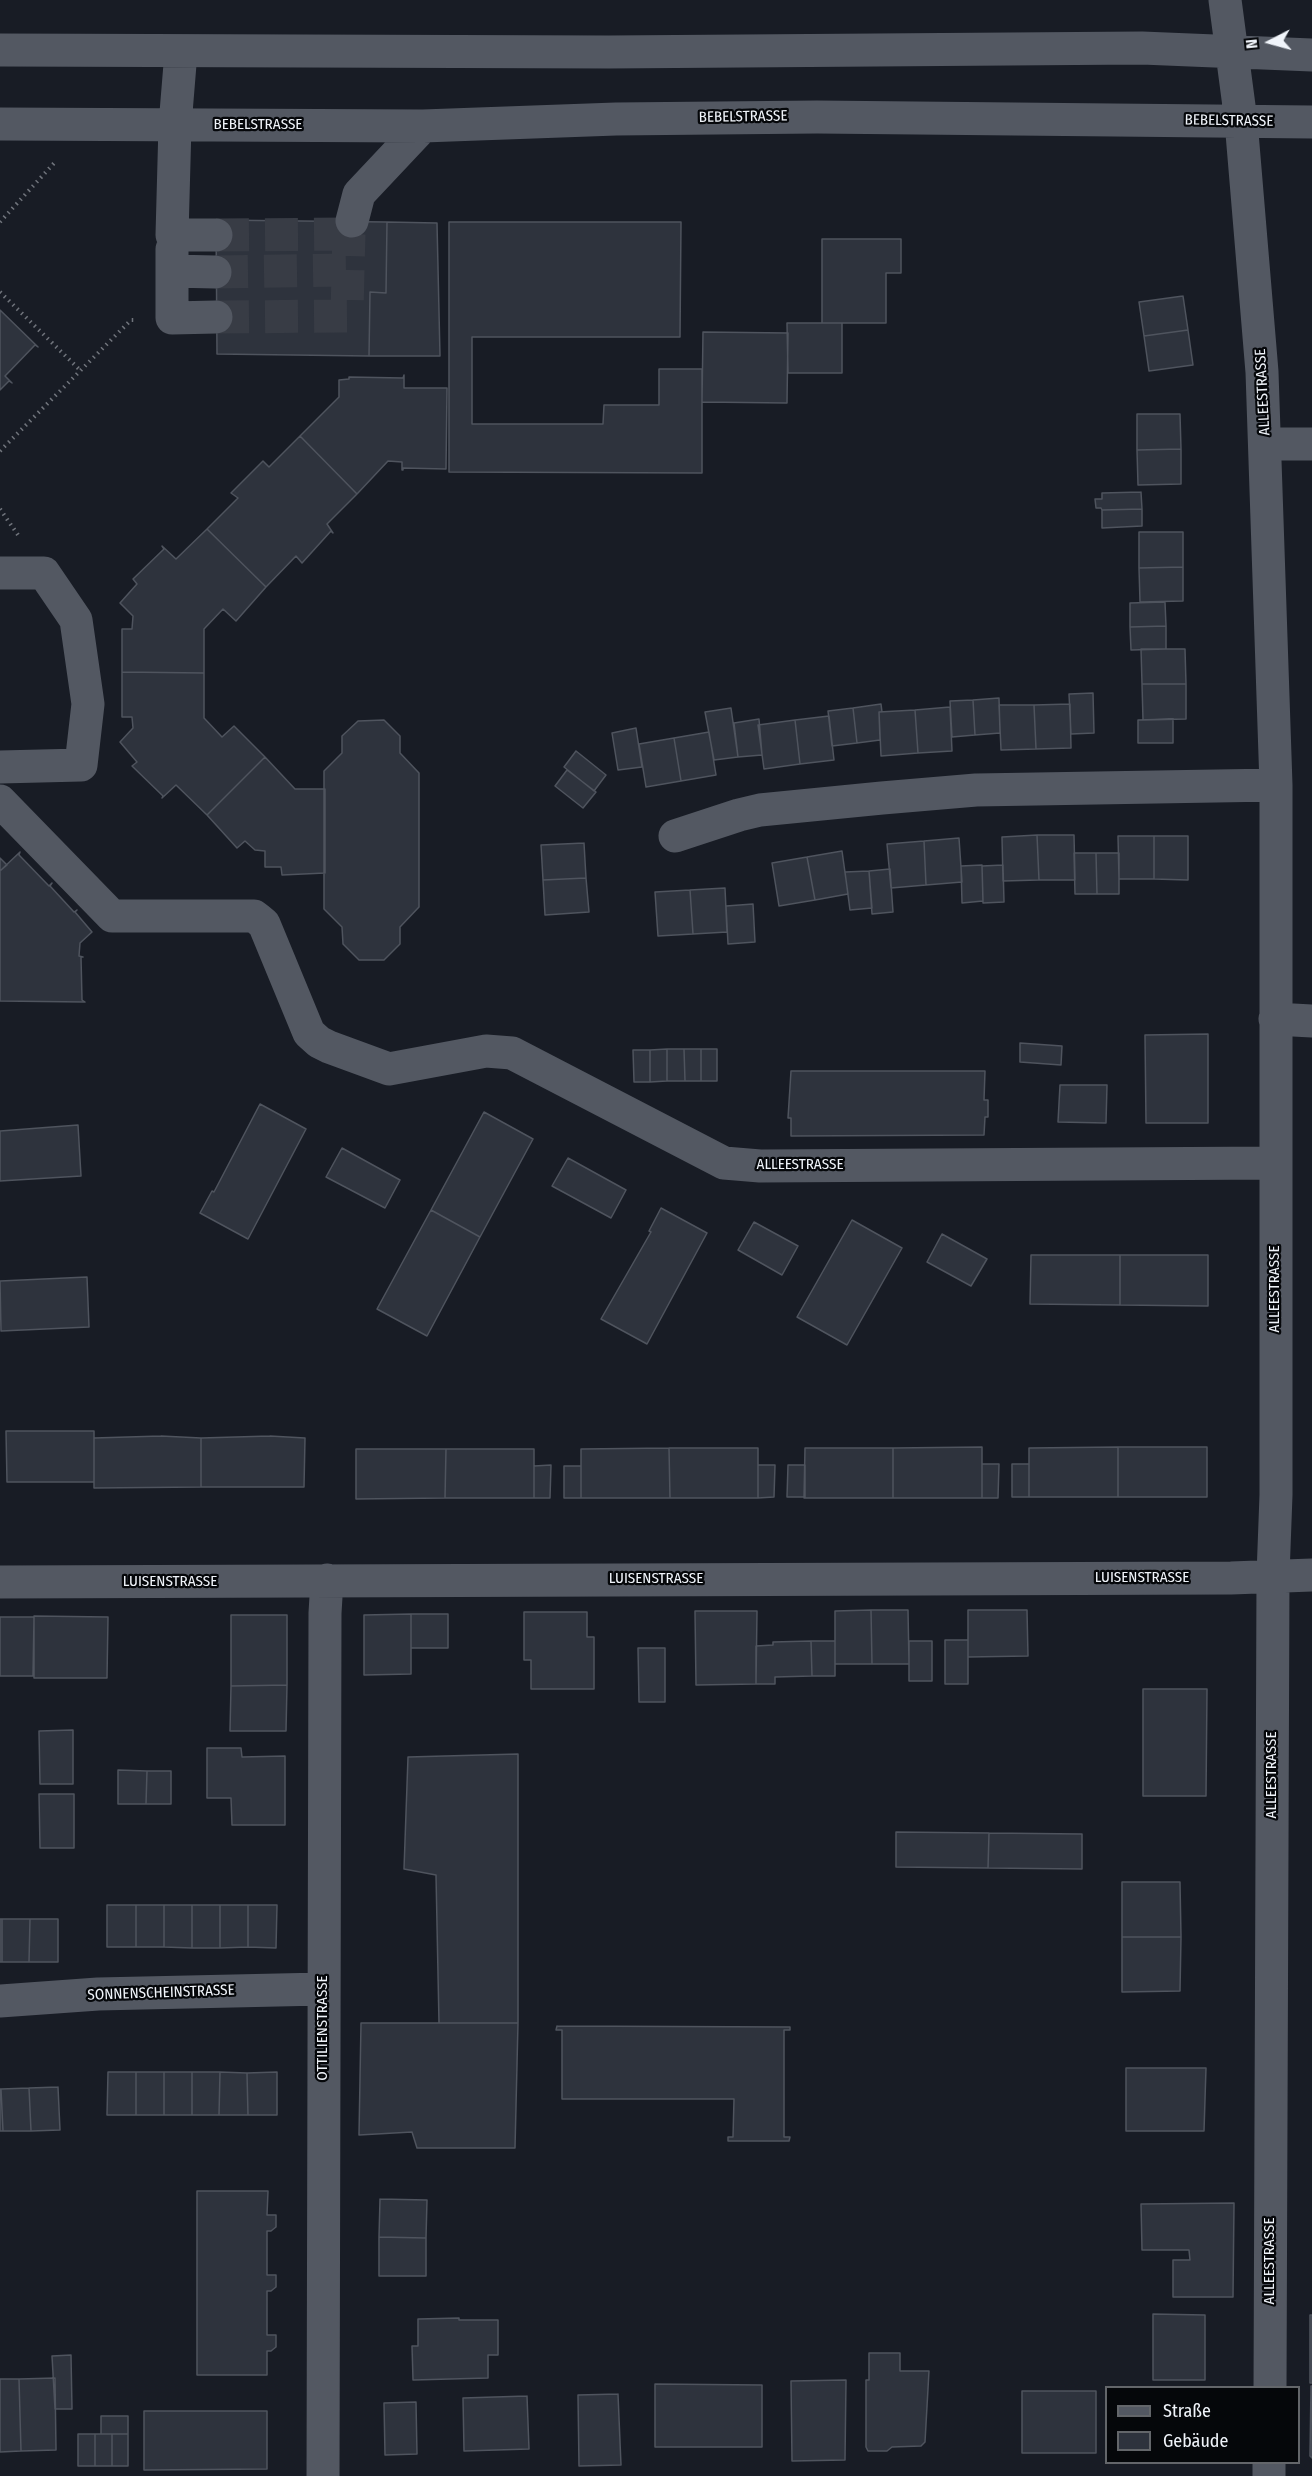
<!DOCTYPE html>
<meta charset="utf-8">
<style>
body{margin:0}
#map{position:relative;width:1312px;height:2476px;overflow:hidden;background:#181c25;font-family:"Fira Sans Condensed",sans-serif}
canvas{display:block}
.legend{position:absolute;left:1105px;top:2386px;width:195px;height:78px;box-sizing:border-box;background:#05070a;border:2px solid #63666a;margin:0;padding:8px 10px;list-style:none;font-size:18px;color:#f0f4fa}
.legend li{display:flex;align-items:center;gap:12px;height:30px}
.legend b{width:30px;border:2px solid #63666a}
.north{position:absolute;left:1240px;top:12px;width:60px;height:60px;-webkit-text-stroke:4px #05070a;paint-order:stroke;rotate:264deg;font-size:16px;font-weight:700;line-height:24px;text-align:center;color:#f0f4fa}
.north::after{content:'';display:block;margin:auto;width:21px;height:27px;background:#f0f4fa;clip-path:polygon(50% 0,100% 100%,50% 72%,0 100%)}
</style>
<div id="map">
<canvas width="1312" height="2476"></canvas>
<ul class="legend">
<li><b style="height:8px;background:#535862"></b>Straße</li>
<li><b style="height:16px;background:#2e333d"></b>Gebäude</li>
</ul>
<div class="north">N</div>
</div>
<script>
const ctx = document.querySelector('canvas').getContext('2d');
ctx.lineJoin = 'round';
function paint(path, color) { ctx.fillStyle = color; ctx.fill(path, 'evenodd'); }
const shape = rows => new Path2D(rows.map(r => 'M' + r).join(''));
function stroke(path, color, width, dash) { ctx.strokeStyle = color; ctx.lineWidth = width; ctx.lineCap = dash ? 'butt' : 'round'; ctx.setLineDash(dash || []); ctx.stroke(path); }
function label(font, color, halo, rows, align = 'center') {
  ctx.font = font + ' "Fira Sans Condensed",sans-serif'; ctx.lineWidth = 4.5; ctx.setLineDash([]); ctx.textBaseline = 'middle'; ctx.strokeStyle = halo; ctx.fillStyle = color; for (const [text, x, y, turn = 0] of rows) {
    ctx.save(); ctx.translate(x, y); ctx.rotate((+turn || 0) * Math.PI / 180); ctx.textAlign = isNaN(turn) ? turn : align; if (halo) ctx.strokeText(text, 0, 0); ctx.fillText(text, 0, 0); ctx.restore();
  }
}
const building = shape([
 [216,220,387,222,386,293,370,292,369,356,217,354,216,220],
 [387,222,437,223,440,356,369,356,370,292,386,293,387,222],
 [449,222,681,222,680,337,472,337,472,424,603,424,604,405,659,405,659,369,702,369,702,473,449,472,449,222],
 [822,239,901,239,901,273,886,273,886,323,822,323,822,239],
 [1183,296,1188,330,1144,336,1139,302,1183,296],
 [0,310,38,347,35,345,5,376,12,383,9,381,0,390,0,310],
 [787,323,842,323,842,373,788,373,787,323],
 [1188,330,1193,365,1149,371,1144,336,1188,330],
 [703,332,788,333,787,403,702,402,703,332],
 [404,375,404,388,447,388,446,469,403,468,403,470,402,470,402,462,388,461,357,494,300,436,339,397,339,380,349,379,349,377,403,378,404,375],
 [1137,414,1180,414,1181,449,1137,450,1137,414],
 [300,436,357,494,327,524,333,533,331,531,302,563,296,556,266,587,207,529,238,498,231,493,263,461,269,467,300,436],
 [1181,449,1181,484,1138,485,1137,450,1181,449],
 [1141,492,1142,509,1102,510,1101,508,1096,508,1095,499,1102,499,1102,493,1141,492],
 [1142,509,1142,526,1102,528,1102,510,1142,509],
 [207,529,266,587,236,621,223,609,204,629,204,673,122,672,122,629,132,629,133,616,120,603,137,584,133,579,164,549,162,546,176,559,207,529],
 [1139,532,1183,532,1183,567,1139,568,1139,532],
 [1183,567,1183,601,1140,602,1139,568,1183,567],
 [1165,602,1166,626,1130,627,1130,603,1165,602],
 [1166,626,1166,649,1131,650,1130,627,1166,626],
 [1141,649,1185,649,1186,684,1142,684,1141,649],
 [122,672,204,673,204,718,222,737,234,726,265,757,207,815,176,785,162,798,163,796,132,766,137,762,120,742,133,728,132,717,122,717,122,672],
 [1142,684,1186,684,1186,719,1143,720,1142,684],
 [1093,693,1094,733,1071,734,1069,694,1093,693],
 [999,698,1000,733,975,735,973,700,999,698],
 [973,700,975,735,952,737,950,701,973,700],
 [881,704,882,712,879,712,880,740,857,743,853,708,881,704],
 [1070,704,1071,748,1036,749,1034,705,1070,704],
 [999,705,1034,705,1036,749,1001,750,999,705],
 [950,707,952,751,918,753,915,710,950,707],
 [731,708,738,757,714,760,705,712,731,708],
 [853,708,857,743,832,746,828,711,853,708],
 [915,710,918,753,881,756,879,712,915,710],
 [829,716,834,760,800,764,795,720,829,716],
 [759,719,762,755,738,757,734,723,759,719],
 [1173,719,1173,743,1138,743,1138,720,1173,719],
 [384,720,400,736,400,753,419,773,419,907,400,927,400,944,384,960,359,960,343,944,342,927,324,909,324,771,342,753,342,736,358,721,384,720],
 [795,720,800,764,764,769,758,725,795,720],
 [636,728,642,767,618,770,612,733,636,728],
 [709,732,716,775,681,781,674,738,709,732],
 [674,738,681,781,646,787,639,744,674,738],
 [576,751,606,775,594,791,564,767,576,751],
 [265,757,295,789,325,789,325,873,282,875,281,867,265,867,265,851,255,850,245,841,237,848,207,815,265,757],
 [567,770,596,792,583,808,555,786,567,770],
 [1037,835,1039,880,1003,881,1002,837,1037,835],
 [1037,835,1074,835,1075,880,1039,880,1037,835],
 [1118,836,1154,836,1154,879,1119,879,1118,836],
 [1154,836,1188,836,1188,880,1154,879,1154,836],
 [959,838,962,882,926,885,924,841,959,838],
 [924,841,926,885,891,888,887,844,924,841],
 [584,843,586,878,543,880,541,845,584,843],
 [842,851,848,894,815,900,807,857,842,851],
 [20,852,19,855,49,886,52,883,50,886,74,912,77,910,75,912,92,932,80,943,79,956,83,957,81,957,82,1000,85,1002,0,1001,0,871,20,852],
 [1074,853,1096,853,1097,894,1075,894,1074,853],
 [1096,853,1119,853,1119,894,1097,894,1096,853],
 [807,857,815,900,779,906,772,863,807,857],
 [0,858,7,865,0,871,0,858],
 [982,865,983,901,962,903,961,866,982,865],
 [1003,865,1004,902,983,903,982,866,1003,865],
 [890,869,893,912,872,914,869,871,890,869],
 [869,871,872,908,850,910,845,872,869,871],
 [586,878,589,912,545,915,543,880,586,878],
 [725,888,727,932,693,934,690,890,725,888],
 [690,890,693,934,658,936,655,892,690,890],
 [753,904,755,942,728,944,726,906,753,904],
 [1208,1034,1208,1123,1146,1123,1145,1035,1208,1034],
 [1020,1043,1062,1046,1061,1065,1020,1062,1020,1043],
 [667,1049,667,1081,650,1082,650,1050,667,1049],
 [667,1049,684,1049,685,1081,667,1081,667,1049],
 [684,1049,701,1049,701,1081,685,1081,684,1049],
 [701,1049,717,1049,717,1081,701,1081,701,1049],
 [633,1050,650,1050,650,1082,634,1082,633,1050],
 [791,1071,985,1071,984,1100,988,1100,988,1117,985,1117,984,1135,791,1136,791,1118,788,1118,791,1071],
 [1060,1085,1107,1085,1106,1123,1058,1122,1060,1085],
 [260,1104,306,1129,248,1239,200,1213,212,1191,214,1192,260,1104],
 [484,1112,533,1139,480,1237,431,1210,484,1112],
 [78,1125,81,1176,0,1181,0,1131,78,1125],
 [342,1148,400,1180,385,1208,326,1177,342,1148],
 [568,1158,626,1190,611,1218,552,1186,568,1158],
 [661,1208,707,1233,647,1344,601,1319,651,1232,649,1231,661,1208],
 [431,1210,480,1237,427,1336,377,1309,431,1210],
 [852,1220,902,1248,847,1345,797,1317,852,1220],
 [754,1222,798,1246,782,1275,738,1250,754,1222],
 [942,1234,987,1259,971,1286,927,1262,942,1234],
 [1031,1255,1120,1255,1120,1305,1030,1304,1031,1255],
 [1120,1255,1208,1255,1208,1306,1120,1305,1120,1255],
 [87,1277,89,1327,1,1331,0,1281,87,1277],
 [6,1431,94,1431,94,1482,7,1482,6,1431],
 [161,1436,201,1438,201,1487,94,1488,94,1438,161,1436],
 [270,1436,305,1438,304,1487,201,1487,201,1438,270,1436],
 [982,1447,982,1498,893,1498,893,1448,982,1447],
 [1118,1447,1118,1497,1029,1497,1029,1448,1118,1447],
 [1118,1447,1207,1447,1207,1497,1118,1497,1118,1447],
 [669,1448,758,1448,758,1498,670,1498,669,1448],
 [669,1448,670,1498,581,1498,581,1449,669,1448],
 [805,1448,893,1448,893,1498,804,1498,805,1448],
 [356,1449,446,1449,445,1498,356,1499,356,1449],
 [446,1449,534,1449,534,1498,445,1498,446,1449],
 [982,1464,999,1464,998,1498,982,1498,982,1464],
 [1012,1464,1029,1464,1029,1497,1012,1497,1012,1464],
 [551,1465,550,1498,534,1498,534,1466,551,1465],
 [758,1465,775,1465,774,1497,758,1498,758,1465],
 [788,1465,805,1465,805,1497,787,1497,788,1465],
 [564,1466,581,1466,581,1498,564,1498,564,1466],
 [871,1610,872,1664,835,1664,835,1611,871,1610],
 [871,1610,908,1610,909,1664,872,1664,871,1610],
 [968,1610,1027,1610,1028,1656,968,1657,968,1610],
 [695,1611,757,1611,756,1684,696,1685,695,1611],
 [524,1612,587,1612,587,1637,594,1637,594,1689,531,1689,531,1660,524,1660,524,1612],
 [411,1614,411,1674,364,1675,364,1615,411,1614],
 [411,1614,448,1614,448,1648,411,1648,411,1614],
 [231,1615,287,1615,287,1685,231,1686,231,1615],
 [34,1616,108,1617,107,1678,34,1678,34,1616],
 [0,1617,34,1617,33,1676,0,1676,0,1617],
 [945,1640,968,1640,968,1684,945,1684,945,1640],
 [811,1641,835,1641,835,1676,812,1676,811,1641],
 [811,1641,812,1676,775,1677,775,1684,756,1684,756,1646,773,1645,773,1642,811,1641],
 [909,1641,932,1641,932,1681,909,1681,909,1641],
 [638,1648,665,1648,665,1702,639,1702,638,1648],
 [287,1685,286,1731,230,1731,231,1686,287,1685],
 [1143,1689,1207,1689,1206,1796,1143,1796,1143,1689],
 [73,1730,73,1784,40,1784,39,1731,73,1730],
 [207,1748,241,1748,242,1757,285,1756,285,1825,232,1825,231,1798,207,1798,207,1748],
 [518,1754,518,2023,439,2023,436,1875,404,1869,408,1757,518,1754],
 [118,1770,147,1771,146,1804,118,1804,118,1770],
 [147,1771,171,1771,171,1804,146,1804,147,1771],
 [39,1794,74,1794,74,1848,40,1848,39,1794],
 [896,1832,989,1833,988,1868,896,1867,896,1832],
 [989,1833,1082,1834,1082,1869,988,1868,989,1833],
 [1122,1882,1180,1882,1181,1937,1122,1937,1122,1882],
 [107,1905,136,1905,136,1947,107,1947,107,1905],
 [136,1905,164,1905,164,1947,136,1947,136,1905],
 [164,1905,192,1905,192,1948,164,1947,164,1905],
 [192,1905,220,1905,220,1948,192,1948,192,1905],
 [220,1905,248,1905,248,1947,220,1948,220,1905],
 [248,1905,277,1905,276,1948,248,1947,248,1905],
 [0,1919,2,1919,2,1962,0,1962,0,1919],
 [2,1919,30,1919,29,1962,2,1962,2,1919],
 [30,1919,58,1919,58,1962,29,1962,30,1919],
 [1122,1937,1181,1937,1180,1991,1122,1992,1122,1937],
 [361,2023,518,2023,515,2148,417,2148,412,2132,359,2135,361,2023],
 [557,2026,790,2027,790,2030,784,2030,784,2137,790,2137,789,2141,728,2141,728,2137,733,2137,734,2099,562,2099,562,2030,556,2030,557,2026],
 [1126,2068,1206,2068,1204,2131,1126,2131,1126,2068],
 [108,2072,136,2072,136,2115,107,2115,108,2072],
 [136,2072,164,2072,164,2115,136,2115,136,2072],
 [164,2072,192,2072,192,2115,164,2115,164,2072],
 [192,2072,220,2072,219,2115,192,2115,192,2072],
 [220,2072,247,2073,248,2115,219,2115,220,2072],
 [277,2072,277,2115,248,2115,247,2073,277,2072],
 [58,2087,60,2130,31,2131,29,2088,58,2087],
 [29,2088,31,2131,3,2131,1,2089,29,2088],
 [0,2089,1,2089,3,2131,0,2131,0,2089],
 [197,2191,268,2191,267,2215,276,2215,276,2227,271,2231,267,2231,267,2275,276,2275,276,2287,271,2291,267,2291,267,2335,276,2335,276,2347,271,2351,267,2351,267,2375,197,2375,197,2191],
 [380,2199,427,2200,426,2238,379,2237,380,2199],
 [1234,2203,1233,2297,1173,2297,1173,2260,1190,2260,1189,2250,1142,2250,1141,2204,1234,2203],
 [379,2237,426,2238,426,2276,379,2276,379,2237],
 [1153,2314,1205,2315,1205,2380,1153,2380,1153,2314],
 [1310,2315,1312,2315,1312,2383,1310,2383,1310,2315],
 [459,2318,459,2320,498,2320,498,2355,488,2355,488,2378,413,2380,412,2346,418,2346,418,2319,459,2318],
 [869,2353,900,2353,900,2371,929,2371,925,2442,921,2446,892,2447,887,2451,868,2451,866,2447,866,2380,869,2380,869,2353],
 [71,2355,72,2409,55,2409,52,2356,71,2355],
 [55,2378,56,2450,21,2451,19,2379,55,2378],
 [0,2379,19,2379,21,2451,0,2452,0,2379],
 [846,2380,845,2460,792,2461,791,2381,846,2380],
 [655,2384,762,2385,762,2447,655,2447,655,2384],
 [1311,2386,1312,2386,1312,2458,1310,2456,1311,2386],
 [1022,2391,1096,2391,1096,2453,1022,2453,1022,2391],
 [618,2394,621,2465,579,2466,578,2395,618,2394],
 [527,2396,529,2449,464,2451,463,2398,527,2396],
 [416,2402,417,2454,385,2455,384,2403,416,2402],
 [144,2411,267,2411,267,2469,144,2470,144,2411],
 [101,2416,128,2416,128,2434,101,2434,101,2416],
 [78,2434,95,2434,95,2466,78,2466,78,2434],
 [95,2434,112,2434,112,2466,95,2466,95,2434],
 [112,2434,128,2434,128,2466,112,2466,112,2434]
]);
paint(building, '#2e333d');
stroke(building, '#4f545e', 1.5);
stroke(shape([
 [216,235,349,234,352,221],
 [215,272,348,270,349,234],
 [216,317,347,316,348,270]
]), '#383c45', 33, [33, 16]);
stroke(shape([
 [0,222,56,161],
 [0,292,81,371],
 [0,451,131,320,135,320],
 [0,509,18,535]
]), '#70747c', 4, [1.5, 4.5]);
stroke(shape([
 [1225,0,1241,121,1262,372,1276,785,1276,1495,1273,1575,1270,2388],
 [0,50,609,52,1142,48,1312,55],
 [181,52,175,125,172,235,216,235],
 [0,124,423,126,616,119,817,117,1312,122],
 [352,221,359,194,423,126],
 [172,249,172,271,215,272],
 [172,271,172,318,216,317],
 [1265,444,1312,444],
 [0,573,44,573,76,620,88,704,81,765,0,767],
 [0,801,112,916,254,916,258,919,264,924,309,1033,319,1042,329,1047,389,1069,486,1051,512,1053,724,1163,760,1166,1275,1163],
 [675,836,739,815,760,810,882,798,976,790,1276,785],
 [1275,1019,1312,1021],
 [0,1582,1231,1578,1312,1575],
 [0,2001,98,1994,323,1989],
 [323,2476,325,1613,327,1580],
 [1269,2476,1269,2462]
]), '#535862', 33);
label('15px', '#f0f4fa', '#05070a', [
 ["BEBELSTRASSE",743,117,-1],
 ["BEBELSTRASSE",1229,121,1],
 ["BEBELSTRASSE",258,125],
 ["ALLEESTRASSE",1263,392,-93],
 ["ALLEESTRASSE",800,1165],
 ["ALLEESTRASSE",1275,1289,-90],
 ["LUISENSTRASSE",1142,1578],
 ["LUISENSTRASSE",656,1579],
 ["LUISENSTRASSE",170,1582],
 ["ALLEESTRASSE",1272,1775,-90],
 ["SONNENSCHEINSTRASSE",161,1993,-2],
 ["OTTILIENSTRASSE",323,2028,-90],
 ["ALLEESTRASSE",1270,2261,-90]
]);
</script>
